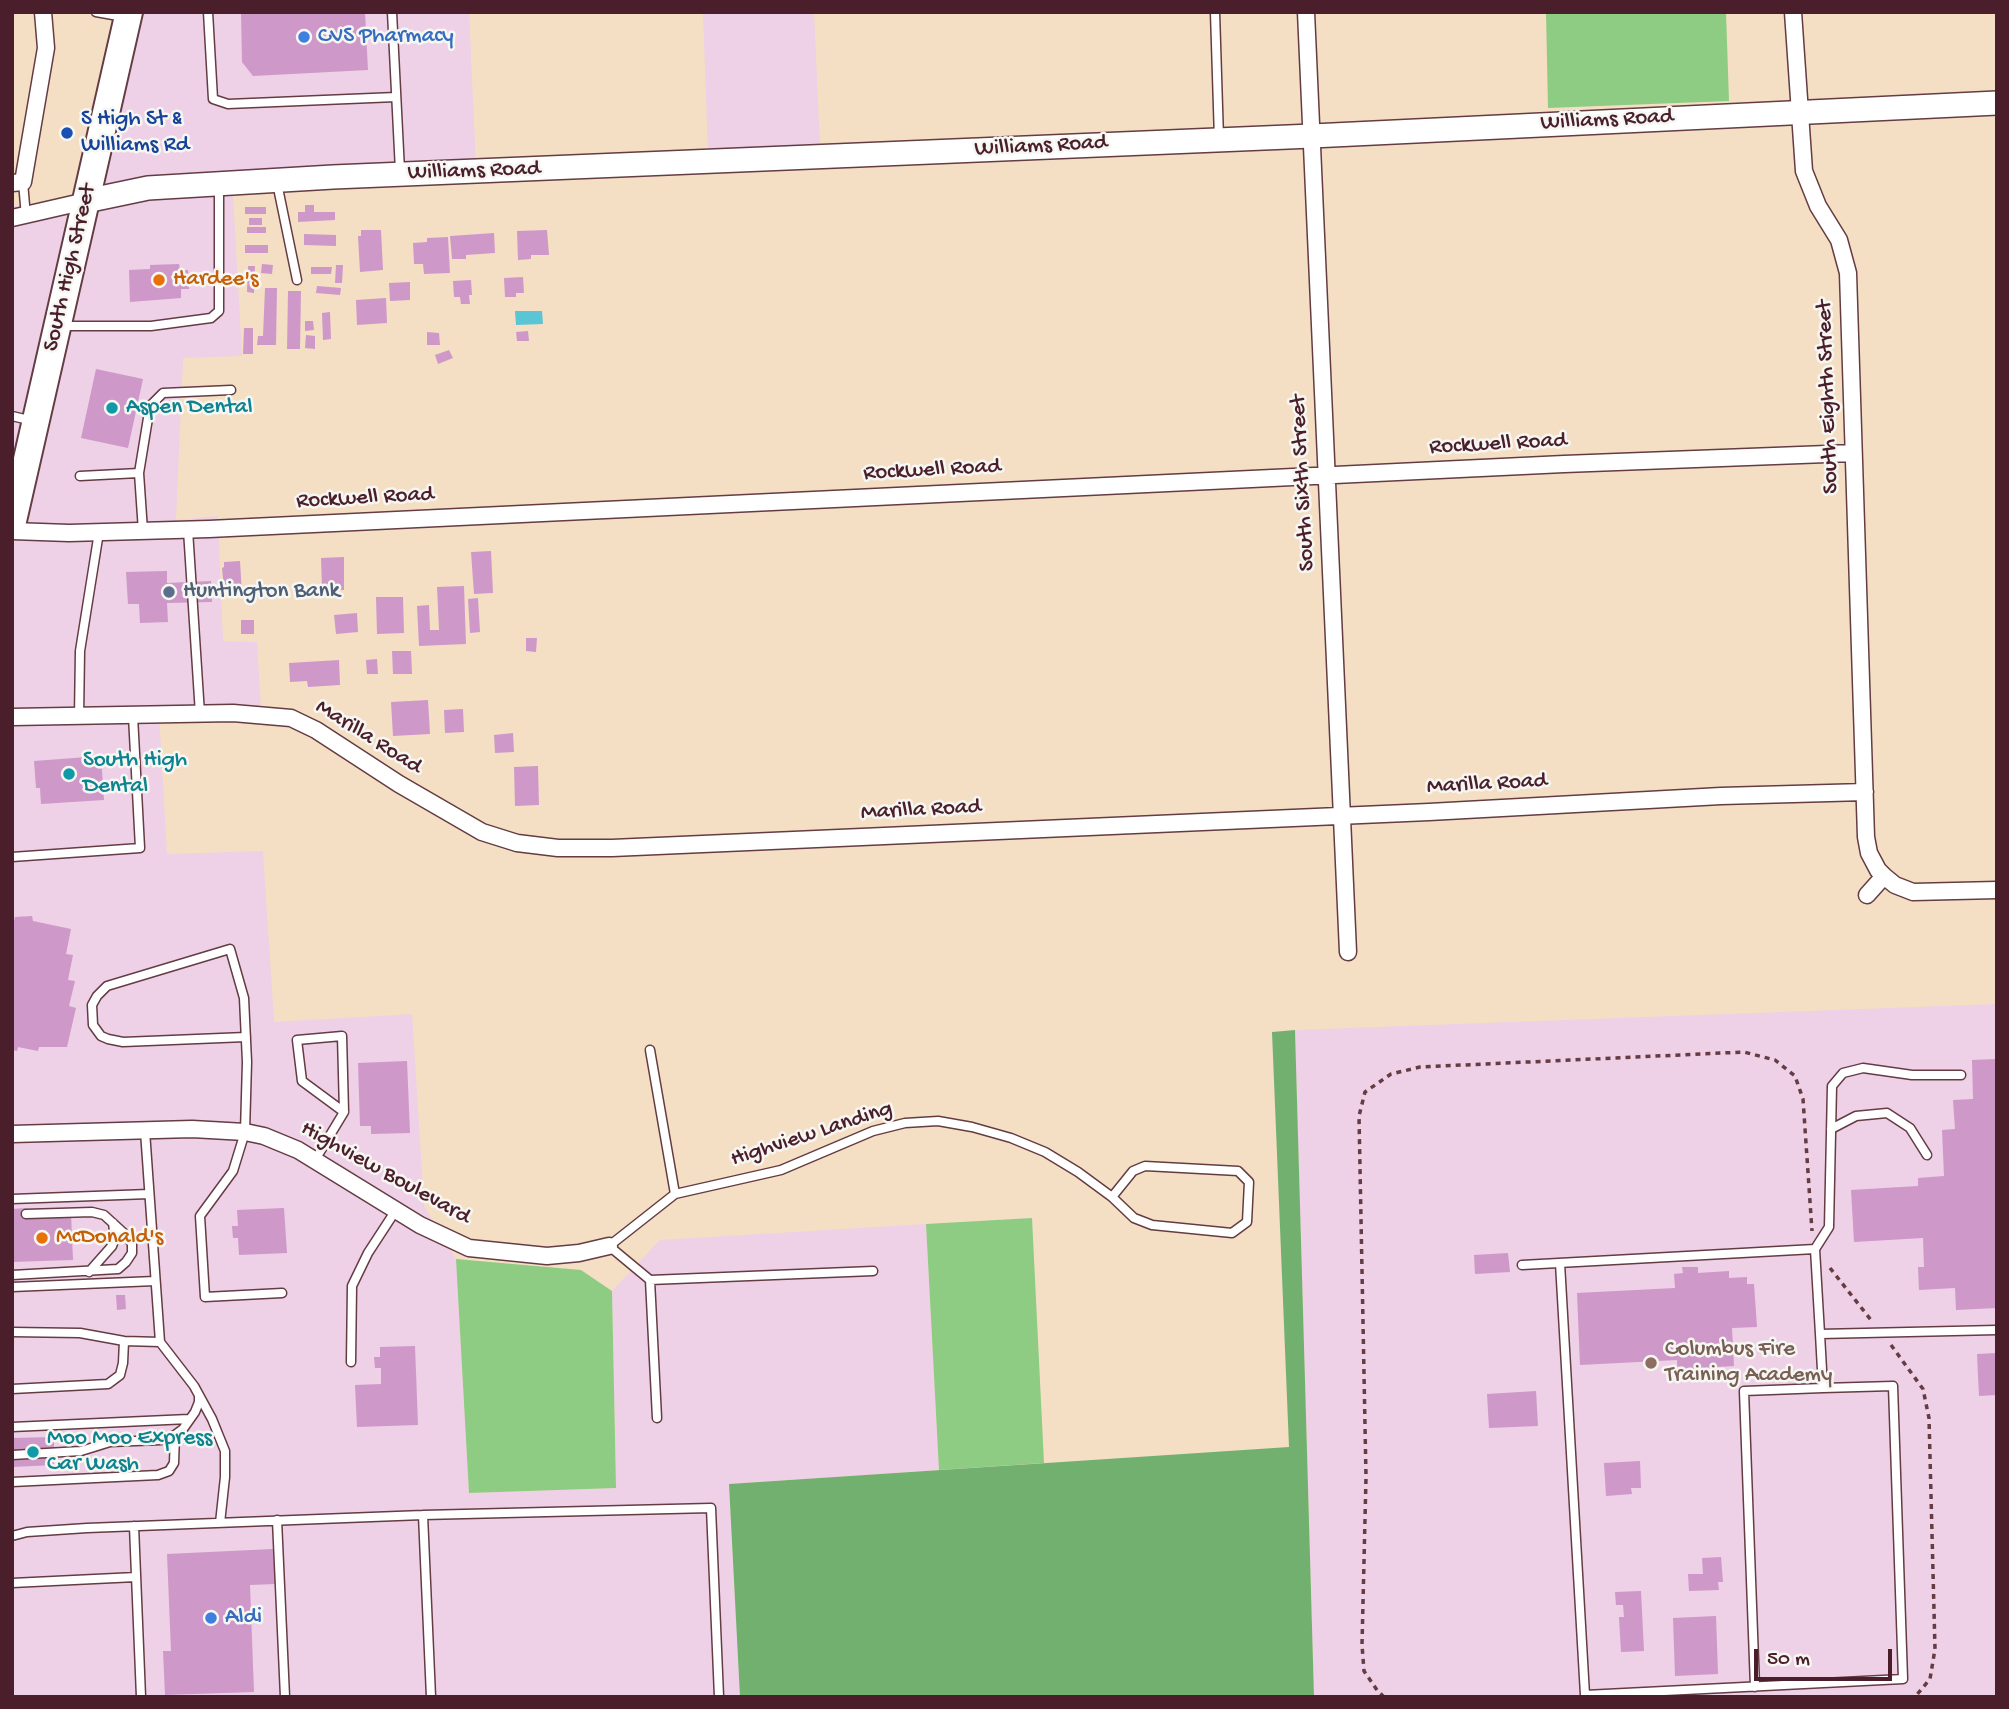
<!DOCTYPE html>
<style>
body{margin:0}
#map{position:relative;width:2009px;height:1709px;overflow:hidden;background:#f4dfc5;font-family:"Gochi Hand",sans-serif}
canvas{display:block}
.frame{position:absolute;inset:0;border:14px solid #4a1f2b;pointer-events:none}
.scale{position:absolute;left:1754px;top:1649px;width:138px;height:32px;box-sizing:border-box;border:4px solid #4a1f2b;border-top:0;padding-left:9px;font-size:21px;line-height:24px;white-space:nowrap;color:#4a1f2b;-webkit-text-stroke:5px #f6f6f2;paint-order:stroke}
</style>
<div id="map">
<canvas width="2009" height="1709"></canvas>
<div class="frame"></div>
<div class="scale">50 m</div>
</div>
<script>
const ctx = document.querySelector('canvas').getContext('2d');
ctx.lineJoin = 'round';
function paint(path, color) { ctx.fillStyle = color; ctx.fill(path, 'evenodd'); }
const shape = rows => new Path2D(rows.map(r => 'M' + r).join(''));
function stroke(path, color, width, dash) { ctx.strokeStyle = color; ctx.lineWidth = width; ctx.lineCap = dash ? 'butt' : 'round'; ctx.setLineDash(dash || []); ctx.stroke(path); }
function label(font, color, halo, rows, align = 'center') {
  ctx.font = font + ' "Gochi Hand",sans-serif'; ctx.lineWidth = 5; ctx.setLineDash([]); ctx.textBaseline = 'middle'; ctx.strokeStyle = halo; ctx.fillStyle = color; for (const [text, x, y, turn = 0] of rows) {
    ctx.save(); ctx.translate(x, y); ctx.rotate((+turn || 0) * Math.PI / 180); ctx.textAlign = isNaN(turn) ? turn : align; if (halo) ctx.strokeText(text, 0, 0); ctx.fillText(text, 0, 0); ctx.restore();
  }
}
paint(shape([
 [124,12,469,12,476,166,232,177,242,356,183,358,176,520,218,516,223,641,257,642,261,709,159,712,167,854,263,851,274,1022,412,1014,424,1206,456,1259,469,1493,616,1488,612,1291,660,1240,926,1224,939,1470,729,1484,740,1697,12,1697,12,206,90,202],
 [703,12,814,12,820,147,708,152],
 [1997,1004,1997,1697,1314,1697,1295,1030]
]), '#eed0e7');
paint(shape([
 [1546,12,1726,12,1729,101,1548,108],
 [1032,1218,1044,1463,939,1470,926,1224],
 [456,1259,581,1270,612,1291,616,1488,469,1493]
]), '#8dcc82');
paint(shape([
 [1295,1030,1314,1697,740,1697,729,1484,1289,1447,1272,1032]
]), '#72b070');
paint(shape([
 [515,311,542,311,543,324,516,325]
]), '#5ac5d5');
paint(shape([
 [241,12,365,12,368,70,253,76,242,62],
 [305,205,314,205,314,212,335,212,335,220,298,222,298,212,305,212],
 [245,207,266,207,266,214,245,214],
 [249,218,262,218,262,225,249,225],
 [247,227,266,227,266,233,247,233],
 [361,230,381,230,383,270,360,272,358,236,361,236],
 [547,230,549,255,531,255,531,259,518,260,517,231],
 [494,233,495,253,466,255,466,259,452,259,450,236],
 [304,234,336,235,336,246,304,245],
 [448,237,450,273,424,274,423,264,414,264,413,243,427,242,427,238],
 [245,245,268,245,268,253,245,253],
 [179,264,180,270,188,270,189,289,181,289,181,298,130,302,129,270,150,269,150,265],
 [262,264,273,265,272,274,261,273],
 [336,265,343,265,342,283,335,283],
 [248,266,255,266,254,293,247,292],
 [311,267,332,267,331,274,311,274],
 [523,277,524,293,516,293,516,297,505,297,504,278],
 [471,280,472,295,469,295,470,304,461,304,460,297,454,297,453,281],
 [410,282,410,300,390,301,389,283],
 [317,286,341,288,340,295,316,293],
 [265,288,277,288,276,345,257,345,258,336,263,336],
 [288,291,301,291,300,349,287,349],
 [386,298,387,323,357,325,356,300],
 [330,312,331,339,323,340,322,313],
 [305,321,313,321,314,330,305,331],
 [244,328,253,328,253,354,243,354],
 [528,331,529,341,517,341,516,332],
 [427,332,439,333,440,345,427,345],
 [306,335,315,336,315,349,305,348],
 [449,350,453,358,438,364,435,355],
 [96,369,143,379,128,448,81,438],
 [491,551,493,593,474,594,471,552],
 [344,557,344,590,322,590,321,558],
 [240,561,242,594,233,595,233,589,224,589,222,568,224,567,224,562],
 [167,571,167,583,211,581,212,602,167,603,168,622,140,623,139,604,128,604,126,572],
 [464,586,466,644,419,646,417,606,429,605,430,630,439,630,437,587],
 [376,597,403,597,404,633,377,634],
 [478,598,480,632,470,633,468,599],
 [357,613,358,632,336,634,334,615],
 [241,620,254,620,254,634,241,634],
 [526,638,537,638,536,652,526,651],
 [392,651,411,651,412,674,393,674],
 [377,659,378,674,367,674,366,660],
 [339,660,340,685,308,687,307,681,290,682,289,663],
 [428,700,430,734,393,736,391,702],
 [463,709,464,732,445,733,444,710],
 [513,733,514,752,495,753,494,735],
 [101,756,104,800,41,804,40,788,36,788,34,761],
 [538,766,539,805,515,806,514,767],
 [32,916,33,921,71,929,66,954,73,955,68,980,75,981,69,1006,76,1008,67,1047,39,1047,38,1051,18,1047,17,1051,12,1050,12,930,15,917],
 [1997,1059,1997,1308,1956,1310,1955,1288,1919,1290,1918,1267,1924,1267,1923,1238,1854,1242,1851,1190,1918,1186,1918,1178,1944,1176,1942,1130,1955,1129,1953,1100,1973,1099,1972,1060],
 [407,1061,410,1133,371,1134,371,1126,360,1126,358,1063],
 [26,1208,26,1216,71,1214,73,1260,12,1262,12,1209],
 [284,1208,287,1253,239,1255,238,1238,233,1238,232,1226,238,1226,237,1210],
 [1508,1253,1510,1272,1475,1274,1474,1255],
 [1682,1267,1698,1267,1698,1273,1729,1271,1729,1278,1747,1277,1747,1284,1754,1284,1757,1327,1732,1328,1734,1366,1701,1368,1701,1372,1691,1372,1691,1377,1678,1378,1677,1360,1580,1365,1577,1293,1675,1288,1674,1274,1683,1273],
 [116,1295,125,1295,126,1309,117,1310],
 [415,1346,418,1425,357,1427,355,1385,381,1384,381,1368,375,1368,374,1357,380,1357,380,1347],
 [1997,1353,1997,1395,1979,1396,1977,1354],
 [1536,1391,1538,1426,1489,1428,1487,1394],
 [54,1437,54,1465,12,1467,12,1438],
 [1640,1461,1641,1488,1631,1488,1632,1494,1606,1496,1604,1463],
 [273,1549,275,1584,250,1585,254,1692,165,1695,163,1651,171,1651,167,1554],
 [1721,1557,1723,1582,1718,1582,1719,1590,1689,1591,1688,1574,1703,1574,1702,1558],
 [1641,1591,1644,1651,1621,1652,1619,1617,1624,1617,1623,1605,1616,1605,1615,1592],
 [1716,1616,1718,1674,1675,1676,1673,1618]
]), '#ce98c9');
const service = shape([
 [96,12,124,17],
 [208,12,213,99,228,104,396,97],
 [392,12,400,171],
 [1215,12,1219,139],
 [23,182,26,217],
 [277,183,297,280],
 [62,326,151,326,211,318,219,311,219,187],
 [12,416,33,421],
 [139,473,150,406,163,393,231,390],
 [80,476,139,473,143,531],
 [188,530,200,714],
 [79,717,80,651,99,532],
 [12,857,140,848,133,716],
 [246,1037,123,1042,108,1039,101,1036,93,1025,92,1005,97,996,107,986,230,949,244,998,247,1062,245,1132,233,1171,200,1216,205,1297,282,1293],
 [650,1050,675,1194],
 [1831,1129,1856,1116,1887,1113,1910,1128,1927,1155],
 [145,1131,160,1342,194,1386,212,1419,225,1451,225,1477,220,1523],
 [315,1160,344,1112,342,1036,297,1040,302,1081,344,1112],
 [12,1199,149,1194],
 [1815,1249,1829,1227,1832,1086,1843,1073,1863,1068,1912,1075,1961,1075],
 [1560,1263,1585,1695,1903,1679,1893,1386,1823,1388,1820,1334],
 [1522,1265,1815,1249,1820,1334,1997,1330],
 [89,1272,112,1246,115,1238,113,1223],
 [12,1275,118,1269,126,1262,132,1253,132,1244,127,1236,104,1215,92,1212,26,1214],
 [650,1280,609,1246,675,1194,781,1170,873,1131,905,1123,938,1121,972,1127,1011,1138,1045,1152,1078,1172,1112,1197,1134,1218,1152,1225,1232,1233,1247,1222,1249,1182,1238,1171,1145,1166,1133,1171,1112,1197],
 [12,1287,155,1281],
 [12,1332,80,1333,124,1341,160,1342],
 [351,1362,352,1286,368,1253,396,1210],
 [12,1389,108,1384,120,1375,123,1363,124,1341],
 [657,1418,650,1280,873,1271],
 [12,1427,189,1419],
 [12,1455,81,1451,110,1442,161,1440,175,1435,183,1429,195,1412,199,1402,199,1397],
 [12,1482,158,1475,169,1471,174,1463,175,1435],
 [423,1515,431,1697],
 [277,1520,285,1697],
 [134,1526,141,1697],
 [12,1536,27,1532,87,1528,423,1515,711,1508,719,1697],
 [12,1583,136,1577],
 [1755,1687,1744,1391,1823,1388]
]);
const minor = shape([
 [1306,12,1348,952],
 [1793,12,1804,171,1818,206,1839,240,1848,273,1866,837,1869,853,1878,870,1884,876,1895,885,1913,892,1997,890],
 [12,183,23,182,46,48,43,12],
 [12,218,86,201],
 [12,531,69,533,209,529,1564,464,1853,453],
 [12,717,233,713,291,718,316,730,399,784,482,832,517,843,558,848,612,848,1429,812,1721,796,1865,792],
 [1867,895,1884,876],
 [12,1134,192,1129,245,1132,264,1136,298,1150,420,1225,469,1248,547,1256,579,1253,609,1246]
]);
const secondary = shape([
 [86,201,148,188,333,177,1312,136,1997,103]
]);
const primary = shape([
 [12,525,129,12]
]);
stroke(service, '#643c42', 11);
stroke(minor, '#643c42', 19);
stroke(secondary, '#643c42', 26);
stroke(primary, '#643c42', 30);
stroke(shape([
 [1830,1268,1871,1320],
 [1891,1345,1923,1389,1929,1418,1935,1649,1930,1679,1915,1697],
 [1384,1697,1377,1690,1364,1671,1362,1645,1366,1477,1359,1116,1365,1092,1391,1074,1420,1067,1744,1052,1775,1060,1795,1076,1803,1099,1812,1231]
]), '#643c42', 3.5, [5, 5]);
stroke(service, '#fff', 8);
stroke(minor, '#fff', 16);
stroke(secondary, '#fff', 23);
stroke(primary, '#fff', 26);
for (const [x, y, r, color] of [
 [304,37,7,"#3f7fe0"],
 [67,133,7,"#1a4fb4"],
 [159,280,7,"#e8710a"],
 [112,408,7,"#0f9aa8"],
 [169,592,7,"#5c6f8a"],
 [69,774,7,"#0f9aa8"],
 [42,1238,7,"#e8710a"],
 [1651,1363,7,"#8d6e63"],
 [33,1452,7,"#0f9aa8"],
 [211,1618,7,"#3f7fe0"]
]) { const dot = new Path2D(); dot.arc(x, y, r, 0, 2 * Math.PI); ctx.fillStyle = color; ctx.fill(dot); stroke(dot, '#f6f6f2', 2.5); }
label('23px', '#366cbe', '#f6f6f2', [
 ["CVS Pharmacy",318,37],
 ["Aldi",225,1618]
], 'left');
label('23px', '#164399', '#f6f6f2', [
 ["S High St &",81,120],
 ["Williams Rd",81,146]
], 'left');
label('23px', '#4a1f2b', '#f6f6f2', [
 ["Williams Road",1607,121,-3],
 ["Williams Road",1041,147,-3],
 ["Williams Road",474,172,-2],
 ["South High Street",71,268,-77],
 ["South Eighth Street",1829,397,-92],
 ["Rockwell Road",1498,445,-3],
 ["Rockwell Road",932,471,-3],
 ["South Sixth Street",1304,483,-93],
 ["Rockwell Road",365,499,-3],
 ["Marilla Road",368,738,32],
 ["Marilla Road",1487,785,-3],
 ["Marilla Road",921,811,-3],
 ["Highview Landing",812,1135,-18],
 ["Highview Boulevard",385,1174,29]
]);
label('23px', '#c56008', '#f6f6f2', [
 ["Hardee's",173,280],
 ["McDonald's",56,1238]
], 'left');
label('23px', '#0d838f', '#f6f6f2', [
 ["Aspen Dental",126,408],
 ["South High",83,761],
 ["Dental",83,787],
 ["Moo Moo Express",47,1439],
 ["Car Wash",47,1465]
], 'left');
label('23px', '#4e5e75', '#f6f6f2', [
 ["Huntington Bank",183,592]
], 'left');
label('23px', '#785e54', '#f6f6f2', [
 ["Columbus Fire",1665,1350],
 ["Training Academy",1665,1376]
], 'left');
</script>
